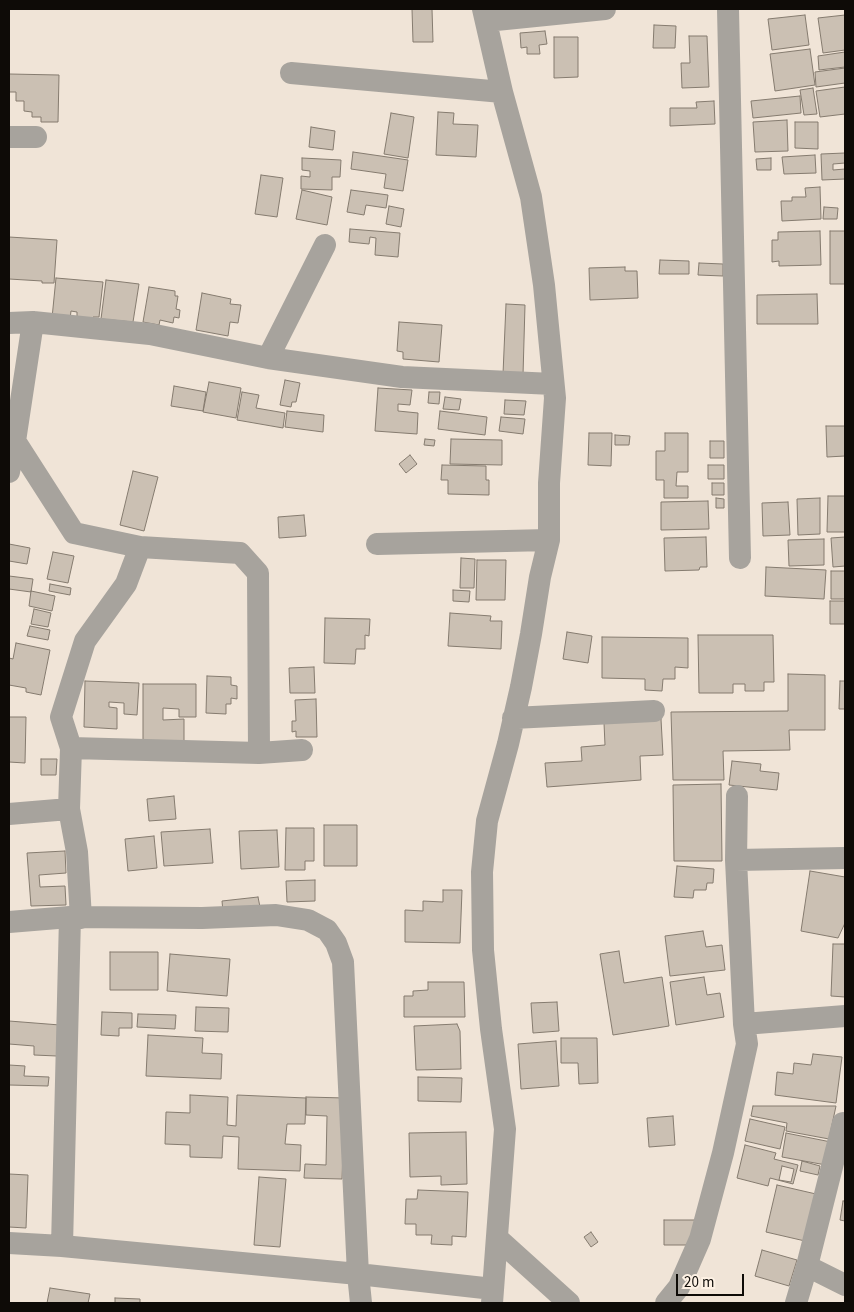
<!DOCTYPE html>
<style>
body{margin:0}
#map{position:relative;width:854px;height:1312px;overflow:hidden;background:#f0e4d7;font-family:"Source Sans 3",sans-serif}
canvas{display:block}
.frame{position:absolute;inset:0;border:10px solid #0e0b07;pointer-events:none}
.scale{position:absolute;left:676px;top:1274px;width:68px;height:22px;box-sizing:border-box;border:2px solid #0e0b07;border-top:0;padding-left:6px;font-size:15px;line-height:18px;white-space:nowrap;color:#0e0b07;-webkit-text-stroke:4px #fdf1e4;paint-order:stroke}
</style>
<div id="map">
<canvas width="854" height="1312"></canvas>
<div class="frame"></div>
<div class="scale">20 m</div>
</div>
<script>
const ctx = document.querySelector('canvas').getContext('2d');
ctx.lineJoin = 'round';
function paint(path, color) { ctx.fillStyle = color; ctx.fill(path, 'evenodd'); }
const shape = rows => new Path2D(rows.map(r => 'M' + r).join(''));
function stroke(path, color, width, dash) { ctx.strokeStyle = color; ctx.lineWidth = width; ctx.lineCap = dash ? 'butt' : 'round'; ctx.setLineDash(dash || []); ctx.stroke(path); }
const building = shape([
 [412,9,432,9,433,42,413,42,412,9],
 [805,15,809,45,772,50,768,19,805,15],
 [845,15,845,50,823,53,818,18,845,15],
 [654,25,676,26,675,48,653,48,654,25],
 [545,31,547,44,539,45,540,54,527,54,527,47,521,48,520,33,545,31],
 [689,36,707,36,709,87,682,88,681,63,690,63,689,36],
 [554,37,578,37,578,77,554,78,554,37],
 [810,49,815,85,775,91,770,54,810,49],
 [845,52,845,67,819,70,818,56,845,52],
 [845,68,845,83,816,87,815,72,845,68],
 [9,74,59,75,58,122,41,122,41,117,32,117,32,112,24,111,24,101,16,101,16,92,9,92,9,74],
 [845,87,845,114,820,117,816,91,845,87],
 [813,88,817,114,804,115,800,90,813,88],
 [800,96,801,113,753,118,751,101,800,96],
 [714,101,715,124,670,126,670,108,697,108,696,102,714,101],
 [438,112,454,113,453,124,478,125,476,157,436,155,438,112],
 [391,113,414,117,408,158,384,154,391,113],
 [787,120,788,151,755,152,753,122,787,120],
 [795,122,818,122,818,149,795,148,795,122],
 [311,127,335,131,333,150,309,147,311,127],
 [353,152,408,160,403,191,384,188,386,174,351,169,353,152],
 [845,153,845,163,833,164,833,170,845,169,845,179,822,180,821,154,845,153],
 [815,155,816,173,784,174,782,157,815,155],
 [302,158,341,160,340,177,332,177,332,190,301,189,301,176,310,177,310,171,302,170,302,158],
 [771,158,771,170,757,170,756,159,771,158],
 [261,175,283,178,277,217,255,214,261,175],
 [820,187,821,219,782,221,781,201,792,201,792,197,806,197,805,188,820,187],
 [302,190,332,197,327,225,296,219,302,190],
 [351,190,388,195,386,208,366,205,364,215,347,212,351,190],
 [389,206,404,209,401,227,386,224,389,206],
 [824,207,838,208,837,219,823,219,824,207],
 [350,229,400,233,398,257,375,255,376,238,370,237,369,244,349,242,350,229],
 [820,231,821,265,779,266,779,261,772,262,772,240,778,240,778,232,820,231],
 [830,231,845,231,845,284,830,284,830,231],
 [9,237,57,240,54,283,42,283,42,281,9,279,9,237],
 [660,260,689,261,689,274,659,274,660,260],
 [699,263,723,264,723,276,698,275,699,263],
 [625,267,625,271,637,271,638,298,590,300,589,268,625,267],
 [56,278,103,282,99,317,93,317,93,320,77,319,77,312,71,311,70,319,52,318,56,278],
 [106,280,139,284,133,322,101,319,106,280],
 [149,287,175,291,175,296,178,296,176,309,180,310,179,318,174,317,173,323,160,320,159,325,143,322,149,287],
 [202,293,231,299,230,304,241,305,238,323,230,322,228,336,196,330,202,293],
 [817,294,818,324,757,324,757,295,817,294],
 [506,304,525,305,523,375,503,374,506,304],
 [399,322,442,325,439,362,403,359,403,352,397,351,399,322],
 [285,380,300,383,296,402,292,402,291,407,280,405,285,380],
 [209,382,241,388,236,418,203,412,209,382],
 [174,386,206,392,203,411,171,406,174,386],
 [378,388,412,390,410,405,398,404,398,411,418,413,417,434,375,431,378,388],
 [242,392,259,395,256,408,285,413,283,428,237,420,242,392],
 [429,392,440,392,439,404,428,403,429,392],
 [445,397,461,399,459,410,443,409,445,397],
 [505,400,526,401,524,415,504,414,505,400],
 [287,411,324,415,323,432,285,427,287,411],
 [440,411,487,417,485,435,438,429,440,411],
 [501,417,525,419,523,434,499,431,501,417],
 [826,426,845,426,845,456,827,457,826,426],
 [589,433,612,433,611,466,588,465,589,433],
 [665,433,688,433,688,472,677,472,676,486,688,486,688,498,664,498,664,480,656,480,656,451,665,451,665,433],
 [615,435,630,436,629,445,615,445,615,435],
 [425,439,435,440,434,446,424,445,425,439],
 [451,439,502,440,502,465,450,464,451,439],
 [710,441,724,441,724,458,710,458,710,441],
 [410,455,417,464,406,473,399,464,410,455],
 [442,465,486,466,486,480,489,480,489,495,448,494,448,480,441,480,442,465],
 [708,465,724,465,724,479,708,479,708,465],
 [133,471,158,477,144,531,120,525,133,471],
 [712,483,724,483,724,495,712,495,712,483],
 [828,496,845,496,845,532,827,532,828,496],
 [716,498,724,499,724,508,716,508,716,498],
 [820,498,820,534,798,535,797,499,820,498],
 [708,501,709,529,661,530,661,502,708,501],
 [788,502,790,535,763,536,762,503,788,502],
 [304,515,306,536,279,538,278,517,304,515],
 [706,537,707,567,700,567,699,570,665,571,664,538,706,537],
 [845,537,845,566,833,567,831,538,845,537],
 [824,539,824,565,789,566,788,540,824,539],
 [9,544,30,548,27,564,9,561,9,544],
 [53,552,74,556,68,583,47,579,53,552],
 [461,558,475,559,474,588,460,588,461,558],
 [477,560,506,560,505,600,476,600,477,560],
 [766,567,826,570,824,599,765,596,766,567],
 [831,571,845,571,845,599,831,599,831,571],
 [9,576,33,579,31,592,9,589,9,576],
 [50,584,71,588,70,595,49,591,50,584],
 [453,590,470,591,469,602,453,601,453,590],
 [31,591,55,596,52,611,29,606,31,591],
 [830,601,845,601,845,624,830,624,830,601],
 [34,609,51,613,48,627,31,624,34,609],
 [450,613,491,616,490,621,502,621,501,649,448,646,450,613],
 [325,618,370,619,369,636,365,635,365,649,356,649,355,664,324,663,325,618],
 [30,626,50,630,48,640,27,636,30,626],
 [567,632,592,636,588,663,563,659,567,632],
 [698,635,773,635,774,682,764,682,764,691,745,691,745,684,733,684,733,693,699,693,698,635],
 [602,637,688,638,688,668,675,667,675,679,663,679,662,691,645,690,645,679,602,678,602,637],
 [16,643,50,650,41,695,26,692,26,688,9,685,9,658,13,659,16,643],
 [314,667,315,693,290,693,289,668,314,667],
 [788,674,825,675,825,730,789,730,790,750,723,751,724,780,673,780,671,712,788,711,788,674],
 [207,676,231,677,231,685,237,686,237,699,231,698,231,704,226,704,226,714,206,713,207,676],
 [85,681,139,683,137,715,124,714,124,703,109,702,109,707,117,708,117,729,84,727,85,681],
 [840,681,845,681,845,709,839,709,840,681],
 [143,684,196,684,196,717,179,717,179,709,163,708,163,720,184,719,184,741,143,741,143,684],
 [316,699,317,737,296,737,296,731,292,732,292,721,296,721,295,700,316,699],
 [9,717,26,717,25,763,9,762,9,717],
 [661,719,663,755,640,756,641,780,547,787,545,763,582,761,581,747,605,745,604,723,661,719],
 [41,759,57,759,56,775,41,775,41,759],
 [732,761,761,764,760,771,779,773,777,790,729,785,732,761],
 [721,784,722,861,674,861,673,785,721,784],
 [174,796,176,819,149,821,147,799,174,796],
 [324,825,357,825,357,866,324,866,324,825],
 [286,828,314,828,314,861,305,861,305,870,285,870,286,828],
 [210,829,213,863,164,866,161,832,210,829],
 [277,830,279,867,241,869,239,831,277,830],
 [154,836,157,868,128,871,125,839,154,836],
 [65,851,66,873,39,875,40,887,65,886,66,905,31,906,27,853,65,851],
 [677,866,714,869,713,883,707,883,706,890,694,890,693,898,674,897,677,866],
 [810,871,845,877,845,923,838,938,801,931,810,871],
 [315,880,315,901,287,902,286,881,315,880],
 [443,890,462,890,460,943,405,942,405,910,423,911,423,901,443,902,443,890],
 [258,897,260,907,223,912,222,901,258,897],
 [703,931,706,947,722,945,725,970,670,976,665,936,703,931],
 [833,944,845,944,845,997,831,996,833,944],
 [619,951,624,983,662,977,669,1026,613,1035,600,954,619,951],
 [110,952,158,952,158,990,110,990,110,952],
 [170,954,230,959,227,996,167,991,170,954],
 [704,977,707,995,720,993,724,1017,676,1025,670,982,704,977],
 [428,982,464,982,465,1017,404,1017,404,996,413,996,413,991,428,990,428,982],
 [557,1002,559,1031,533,1033,531,1003,557,1002],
 [196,1007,229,1008,228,1032,195,1031,196,1007],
 [102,1012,132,1013,132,1028,119,1028,119,1036,101,1035,102,1012],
 [138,1014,176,1015,175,1029,137,1027,138,1014],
 [9,1021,60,1025,57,1056,34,1055,34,1046,9,1044,9,1021],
 [457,1024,460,1031,461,1069,416,1070,414,1026,457,1024],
 [148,1035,203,1038,202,1053,222,1054,221,1079,146,1076,148,1035],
 [561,1038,597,1038,598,1083,579,1084,578,1063,561,1063,561,1038],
 [556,1041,559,1086,521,1089,518,1044,556,1041],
 [813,1054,842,1057,836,1103,775,1095,777,1072,793,1074,794,1063,811,1065,813,1054],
 [9,1065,25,1066,24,1076,49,1077,48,1086,9,1085,9,1065],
 [418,1077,462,1078,461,1102,418,1101,418,1077],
 [190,1095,228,1097,227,1125,236,1126,237,1095,306,1098,305,1124,287,1124,285,1144,301,1145,300,1171,238,1169,239,1137,223,1136,222,1158,190,1157,190,1145,165,1144,166,1112,190,1113,190,1095],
 [306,1097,345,1098,342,1179,304,1178,305,1164,326,1165,327,1116,306,1115,306,1097],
 [753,1106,836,1106,829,1139,786,1131,787,1123,751,1116,753,1106],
 [673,1116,675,1145,649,1147,647,1118,673,1116],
 [750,1119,785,1127,780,1149,745,1141,750,1119],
 [466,1132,467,1184,441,1185,441,1176,410,1177,409,1133,466,1132],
 [786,1133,831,1142,826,1165,782,1157,786,1133],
 [745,1145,776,1153,774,1159,798,1165,793,1184,770,1178,768,1186,737,1178,745,1145],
 [802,1161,820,1166,818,1175,800,1171,802,1161],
 [782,1166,794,1169,791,1182,779,1180,782,1166],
 [9,1174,28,1175,26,1228,9,1227,9,1174],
 [259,1177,286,1179,280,1247,254,1245,259,1177],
 [777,1185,816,1194,805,1241,766,1232,777,1185],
 [418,1190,468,1192,466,1237,452,1236,452,1245,431,1244,432,1235,416,1235,416,1224,405,1224,406,1199,417,1199,418,1190],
 [843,1201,845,1201,845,1221,840,1220,843,1201],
 [664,1220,696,1220,695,1245,664,1245,664,1220],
 [591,1232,598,1242,591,1247,584,1237,591,1232],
 [762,1250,797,1260,789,1286,755,1276,762,1250],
 [50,1288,90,1294,88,1303,47,1303,50,1288],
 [115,1298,140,1299,140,1303,115,1303,115,1298]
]);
paint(building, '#cbc0b3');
stroke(building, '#857b6f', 1);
stroke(shape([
 [483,9,502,92,531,197,544,285,555,398,549,483,549,540,540,577,531,634,521,687,508,744,487,821,482,872,483,950,491,1029,505,1129,492,1303],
 [728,9,740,558],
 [486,21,605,9],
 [291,73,502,92],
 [9,137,36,137],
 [33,322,15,441,74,533,140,547],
 [9,323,33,322,150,334,268,358,402,377,553,384],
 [268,358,325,245],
 [9,472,15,441],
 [377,544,549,540],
 [513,718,654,711],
 [71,748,61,717,85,641,126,584,140,547,240,553,258,573,259,753],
 [9,814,69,809],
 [736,860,737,796],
 [81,918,77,852,69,809,71,748,259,753,302,750],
 [9,922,70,917,202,918,276,915,308,920,327,930,336,943,343,962,358,1274,361,1303],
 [744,1024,845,1016],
 [497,1238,569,1303],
 [9,1243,62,1246,358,1274,493,1289],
 [62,1246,70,917],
 [807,1266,843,1123],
 [666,1303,679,1287,700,1239,723,1153,747,1044,744,1024,736,860,845,858],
 [796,1303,807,1266,845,1285]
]), '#a7a39d', 22);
</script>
